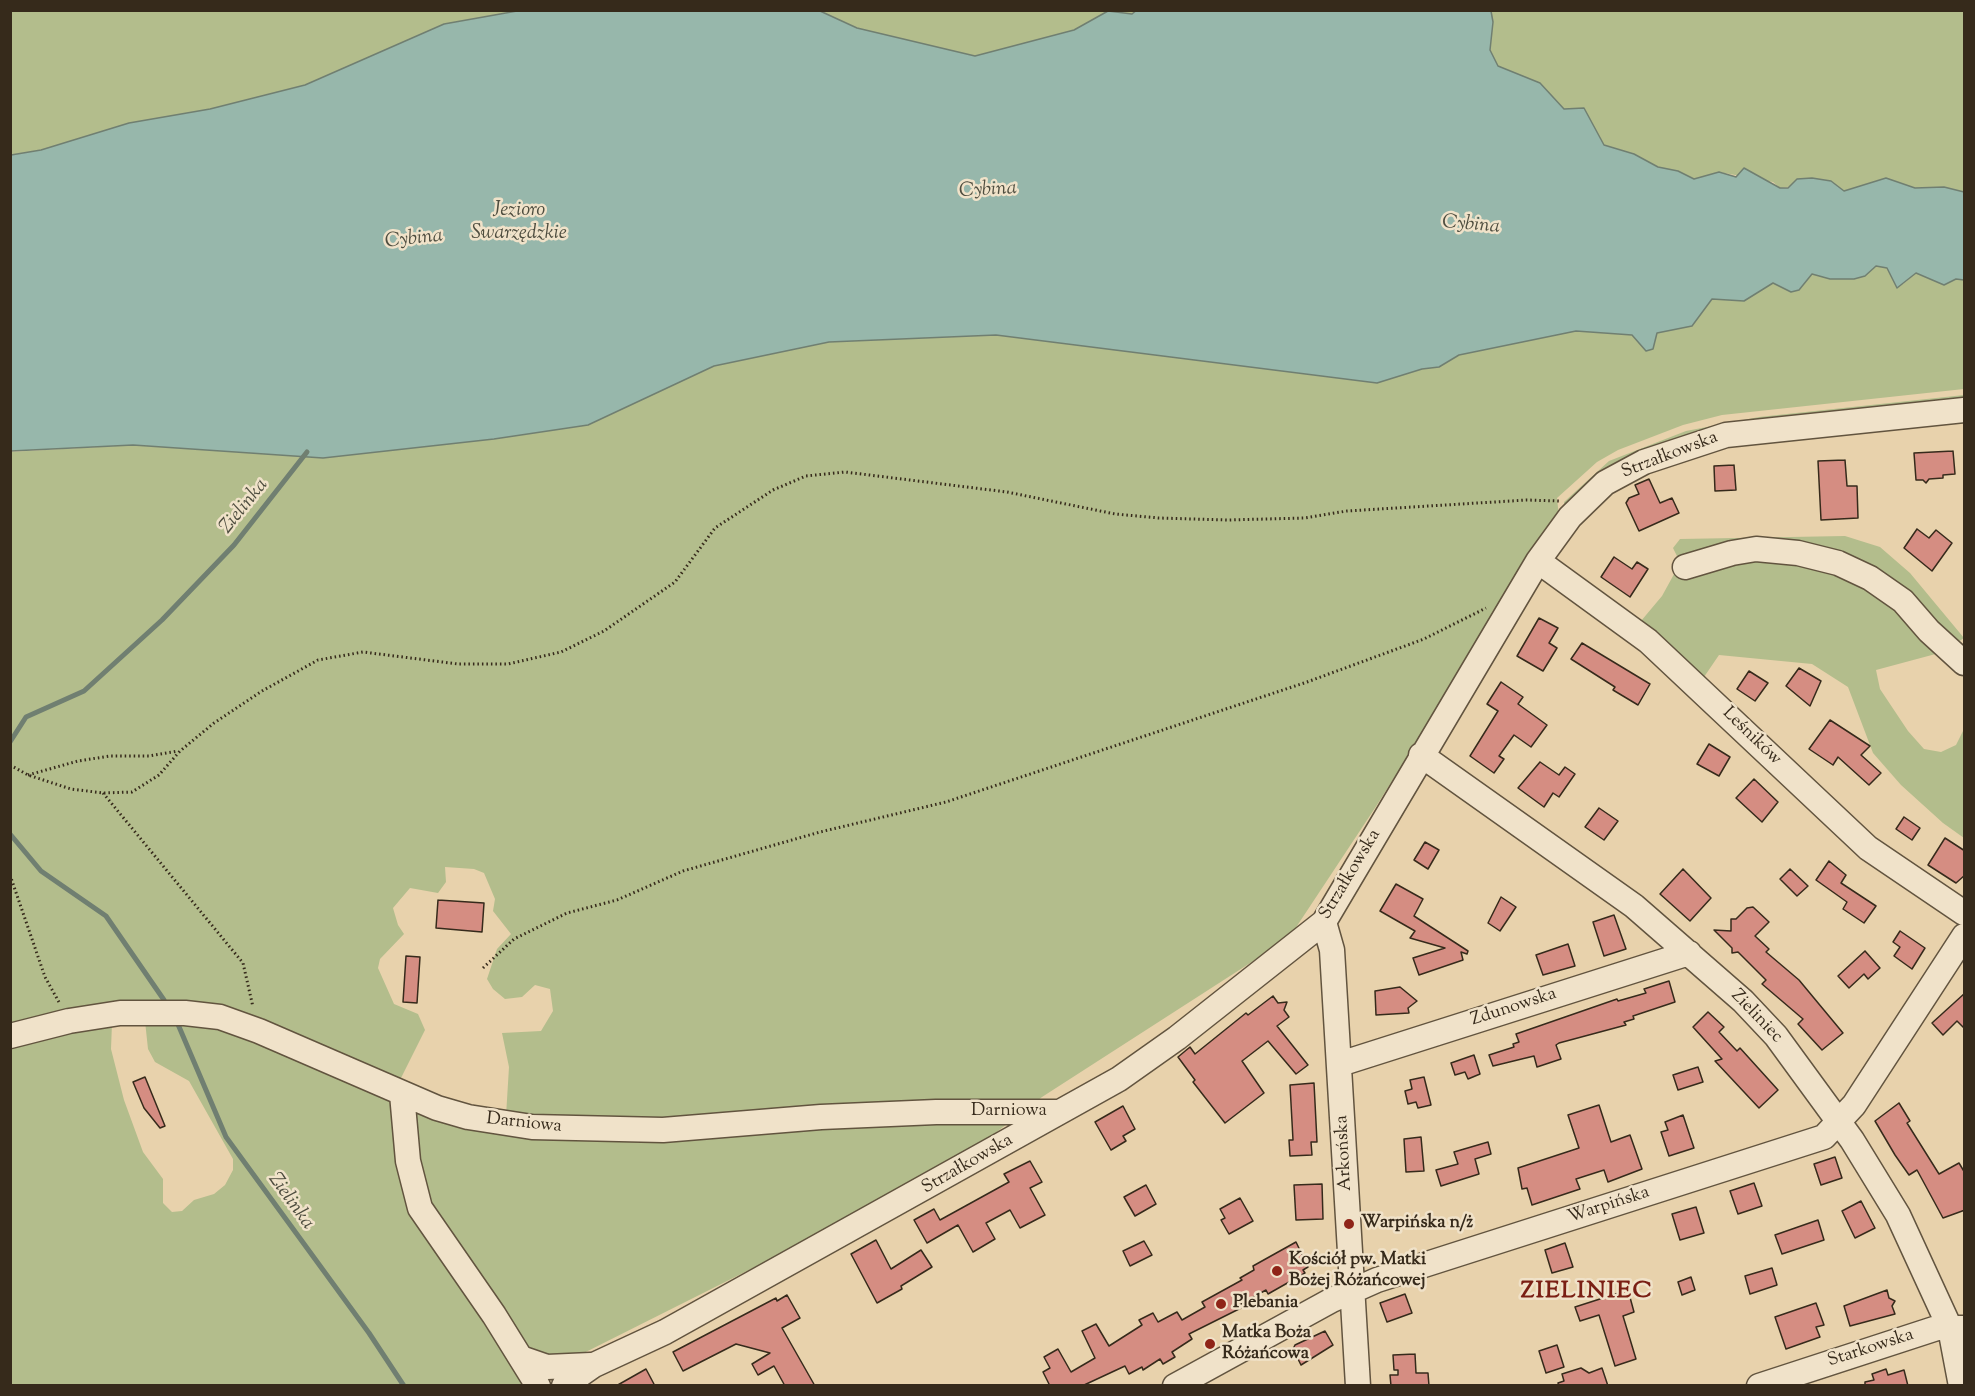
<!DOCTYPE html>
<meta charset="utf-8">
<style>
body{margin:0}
#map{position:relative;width:1975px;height:1396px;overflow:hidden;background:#e8d2ac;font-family:"Sorts Mill Goudy",serif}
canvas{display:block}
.frame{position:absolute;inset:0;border:12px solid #362a1b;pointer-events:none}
</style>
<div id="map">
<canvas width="1975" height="1396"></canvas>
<div class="frame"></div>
</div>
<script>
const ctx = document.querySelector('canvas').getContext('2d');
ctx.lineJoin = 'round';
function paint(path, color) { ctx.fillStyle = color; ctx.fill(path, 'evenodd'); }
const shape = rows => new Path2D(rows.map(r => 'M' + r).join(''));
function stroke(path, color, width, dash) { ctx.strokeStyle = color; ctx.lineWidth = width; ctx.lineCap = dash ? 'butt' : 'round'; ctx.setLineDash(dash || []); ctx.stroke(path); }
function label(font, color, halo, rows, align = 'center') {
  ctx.font = font + ' "Sorts Mill Goudy",serif'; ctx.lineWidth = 5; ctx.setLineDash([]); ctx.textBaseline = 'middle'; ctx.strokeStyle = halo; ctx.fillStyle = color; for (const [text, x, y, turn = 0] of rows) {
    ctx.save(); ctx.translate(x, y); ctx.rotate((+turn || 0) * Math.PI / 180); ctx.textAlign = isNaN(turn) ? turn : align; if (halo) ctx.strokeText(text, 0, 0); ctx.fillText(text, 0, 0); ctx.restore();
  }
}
paint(shape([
 [10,11,517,11,444,24,305,85,210,109,129,124,41,150,11,155],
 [820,11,1137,11,1132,14,1108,11,1074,30,975,56,857,28],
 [1491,11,1964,11,1964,192,1944,187,1915,188,1886,178,1844,191,1831,181,1780,188,1773,182,1719,172,1694,179,1678,171,1658,167,1634,154,1604,145,1584,109,1564,109,1540,83,1498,67,1490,50,1493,22],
 [1876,266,1887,268,1903,284,1916,273,1944,285,1956,279,1964,280,1964,389,1722,415,1683,425,1618,450,1597,462,1557,498,1559,517,1375,808,1289,938,1042,1097,946,1171,532,1379,533,1385,11,1385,10,452,133,445,323,458,494,439,588,425,714,366,829,342,996,335,1377,383,1422,369,1439,367,1459,355,1576,331,1632,335,1653,349,1657,333,1692,326,1712,299,1744,301,1773,283,1791,292,1799,290,1812,274,1831,279,1865,276],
 [445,867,474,869,484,873,495,899,493,911,511,934,497,949,487,979,493,989,505,999,522,997,535,985,550,989,553,1011,541,1031,502,1033,509,1067,506,1116,434,1098,399,1082,425,1030,418,1014,394,1004,378,968,380,959,404,934,398,925,393,908,410,888,438,893,446,882],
 [145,1021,148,1049,155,1062,189,1081,233,1159,233,1170,225,1185,214,1194,194,1200,182,1211,172,1212,163,1203,163,1179,143,1152,124,1100,111,1049,112,1023],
 [1964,395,1964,403,1747,425,1565,510,1564,502,1609,461,1686,431,1759,417],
 [1845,536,1880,547,1910,573,1964,638,1943,652,1876,670,1880,689,1908,731,1924,749,1941,752,1956,745,1964,729,1964,838,1943,823,1901,785,1873,753,1848,687,1812,664,1719,655,1704,677,1641,621,1662,596,1673,576,1680,562,1673,548,1680,539]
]), '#b3bd8c');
const water = shape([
 [1137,10,1491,11,1493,22,1490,50,1498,66,1540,83,1564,109,1584,108,1604,145,1634,154,1658,167,1678,171,1694,179,1719,172,1736,177,1744,168,1780,188,1788,188,1797,179,1812,178,1831,181,1844,191,1886,178,1915,188,1944,187,1964,192,1964,280,1956,279,1944,285,1916,273,1897,288,1887,268,1876,266,1865,276,1854,279,1830,279,1812,274,1799,290,1791,292,1773,283,1744,301,1712,299,1692,326,1657,333,1653,349,1646,351,1632,335,1576,331,1459,355,1439,367,1422,369,1377,383,996,335,829,342,714,366,588,425,494,439,323,458,133,445,11,451,11,155,41,150,129,123,210,109,305,85,444,24,517,11,820,11,857,28,975,56,1074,30,1108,11,1132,14,1137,10]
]);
paint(water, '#97b7ab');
stroke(water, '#707f71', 1.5);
stroke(shape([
 [10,742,26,717,84,691,162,620,234,545,307,452],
 [10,834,41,871,106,916,164,1000],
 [177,1022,226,1137,369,1333,404,1386]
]), '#707f71', 5);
const building = shape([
 [1953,451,1955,474,1943,475,1943,478,1929,479,1926,483,1923,480,1916,480,1914,453,1953,451],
 [1845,460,1847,486,1857,486,1858,518,1821,520,1818,461,1845,460],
 [1734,465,1736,490,1715,491,1714,466,1734,465],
 [1649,479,1660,503,1672,498,1679,513,1639,531,1626,503,1629,498,1639,494,1635,485,1649,479],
 [1917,529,1929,538,1936,530,1952,543,1932,571,1904,548,1917,529],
 [1614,557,1632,569,1637,562,1648,569,1630,597,1601,577,1614,557],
 [1539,618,1558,628,1549,643,1557,648,1543,671,1517,656,1539,618],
 [1582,643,1650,684,1638,705,1613,690,1615,687,1571,659,1582,643],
 [1799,668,1821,681,1810,706,1786,686,1799,668],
 [1749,671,1768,683,1755,701,1737,689,1749,671],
 [1501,682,1523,697,1518,704,1547,725,1531,747,1514,735,1499,756,1504,759,1494,773,1470,756,1498,711,1487,704,1501,682],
 [1830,720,1870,746,1861,755,1881,773,1869,785,1838,757,1833,765,1809,749,1830,720],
 [1709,744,1730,757,1719,776,1697,764,1709,744],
 [1540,762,1559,775,1565,767,1575,774,1559,797,1553,793,1544,807,1518,788,1540,762],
 [1754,779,1778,802,1762,822,1736,798,1754,779],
 [1599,808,1618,821,1604,840,1585,827,1599,808],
 [1904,817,1920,828,1912,840,1896,829,1904,817],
 [1945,838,1965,851,1965,875,1956,883,1928,865,1945,838],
 [1425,842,1439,850,1428,869,1414,860,1425,842],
 [1829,861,1846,875,1841,883,1876,906,1864,923,1843,909,1847,902,1816,880,1829,861],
 [1683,869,1711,898,1690,921,1660,894,1683,869],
 [1790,869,1808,886,1797,896,1780,879,1790,869],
 [1396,884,1423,899,1414,916,1468,951,1467,954,1461,952,1463,960,1419,975,1413,958,1445,948,1410,938,1415,931,1380,911,1396,884],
 [1501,897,1516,907,1500,931,1488,923,1501,897],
 [438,900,484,903,482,932,436,928,438,900],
 [1753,907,1769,922,1755,936,1769,949,1766,952,1799,980,1843,1033,1822,1050,1798,1024,1803,1019,1762,984,1766,980,1738,952,1732,953,1732,948,1714,930,1731,931,1731,919,1736,919,1747,908,1753,907],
 [1614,915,1626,949,1604,956,1593,922,1614,915],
 [1900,931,1925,948,1912,969,1894,956,1900,947,1893,942,1900,931],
 [1568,944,1575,966,1543,975,1536,955,1568,944],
 [1865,951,1880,968,1868,979,1864,974,1849,988,1838,976,1865,951],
 [406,956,420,957,417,1003,403,1002,406,956],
 [1669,981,1675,1002,1633,1016,1634,1019,1624,1022,1626,1025,1559,1043,1556,1045,1561,1059,1537,1067,1534,1056,1493,1066,1489,1055,1514,1047,1513,1044,1519,1042,1516,1034,1617,999,1618,1001,1646,993,1644,989,1669,981],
 [1400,987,1417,1001,1408,1008,1409,1013,1376,1015,1375,991,1400,987],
 [1965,993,1965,1029,1957,1021,1943,1035,1932,1023,1965,993],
 [1273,996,1278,1003,1287,1002,1284,1010,1289,1017,1277,1026,1308,1065,1296,1074,1268,1041,1242,1061,1264,1093,1225,1123,1193,1082,1195,1080,1178,1057,1190,1047,1195,1054,1246,1013,1248,1015,1273,996],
 [1708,1012,1724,1027,1719,1032,1737,1051,1740,1048,1778,1090,1759,1108,1715,1061,1722,1059,1693,1027,1708,1012],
 [1474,1055,1480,1074,1468,1079,1465,1072,1455,1075,1451,1063,1474,1055],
 [1698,1067,1703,1082,1678,1090,1673,1075,1698,1067],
 [145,1077,165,1126,160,1128,144,1108,133,1082,145,1077],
 [1424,1077,1431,1105,1418,1108,1416,1102,1408,1104,1405,1091,1412,1089,1410,1080,1424,1077],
 [1314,1083,1317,1142,1311,1142,1312,1155,1290,1156,1289,1140,1293,1140,1290,1085,1314,1083],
 [1899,1103,1910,1121,1907,1123,1939,1174,1959,1163,1965,1173,1965,1210,1943,1218,1917,1170,1909,1175,1895,1155,1875,1121,1899,1103],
 [1599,1105,1611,1142,1630,1135,1642,1169,1608,1182,1604,1170,1576,1179,1580,1189,1532,1205,1527,1188,1522,1189,1518,1168,1579,1148,1568,1115,1599,1105],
 [1123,1106,1135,1129,1123,1136,1126,1141,1111,1150,1095,1122,1123,1106],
 [1683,1115,1694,1148,1669,1156,1661,1132,1668,1130,1665,1122,1683,1115],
 [1421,1137,1424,1171,1406,1172,1404,1139,1421,1137],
 [1488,1142,1491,1154,1475,1159,1479,1174,1441,1186,1436,1170,1458,1164,1454,1152,1488,1142],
 [1835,1157,1842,1178,1821,1185,1814,1164,1835,1157],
 [1030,1161,1042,1182,1030,1188,1045,1215,1020,1228,1010,1210,986,1223,995,1239,973,1252,958,1225,927,1243,914,1220,934,1209,940,1220,1009,1182,1004,1174,1030,1161],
 [1754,1183,1762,1206,1738,1214,1730,1191,1754,1183],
 [1322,1184,1323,1219,1296,1220,1294,1185,1322,1184],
 [1146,1185,1156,1204,1135,1216,1124,1197,1146,1185],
 [1240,1198,1253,1221,1229,1234,1221,1220,1225,1218,1220,1209,1240,1198],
 [1861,1201,1875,1228,1855,1238,1842,1211,1861,1201],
 [1696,1207,1704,1233,1680,1240,1672,1214,1696,1207],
 [1818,1220,1824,1240,1782,1254,1775,1235,1818,1220],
 [876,1240,891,1269,921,1250,932,1267,901,1286,902,1289,877,1303,851,1254,876,1240],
 [1144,1241,1152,1255,1130,1266,1123,1251,1144,1241],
 [1296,1242,1308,1267,1303,1270,1305,1273,1268,1294,1266,1290,1239,1305,1241,1308,1189,1334,1192,1339,1172,1352,1175,1357,1163,1364,1160,1359,1143,1370,1142,1367,1129,1374,1125,1366,1082,1386,1046,1386,1049,1384,1043,1372,1050,1368,1044,1357,1058,1349,1071,1372,1095,1358,1082,1331,1096,1324,1109,1346,1142,1325,1139,1320,1153,1313,1158,1322,1177,1312,1182,1320,1205,1307,1202,1302,1242,1280,1240,1278,1254,1270,1253,1266,1296,1242],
 [1565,1243,1573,1267,1552,1273,1545,1250,1565,1243],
 [1772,1268,1777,1285,1750,1294,1745,1276,1772,1268],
 [1691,1277,1695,1290,1682,1295,1678,1282,1691,1277],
 [1628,1290,1634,1312,1623,1316,1636,1359,1615,1366,1599,1315,1580,1321,1575,1307,1628,1290],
 [1887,1290,1889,1298,1895,1301,1892,1306,1895,1314,1850,1326,1844,1306,1887,1290],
 [1405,1294,1412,1313,1387,1322,1380,1303,1405,1294],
 [787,1295,800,1318,782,1328,815,1386,785,1386,774,1366,758,1375,752,1364,770,1353,736,1344,683,1371,673,1352,776,1298,777,1301,787,1295],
 [1816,1303,1824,1325,1816,1327,1820,1337,1786,1349,1775,1317,1816,1303],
 [1325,1331,1333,1345,1301,1365,1297,1357,1291,1353,1295,1345,1325,1331],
 [1557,1345,1564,1367,1546,1373,1539,1351,1557,1345],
 [1415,1354,1416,1373,1428,1373,1429,1386,1391,1386,1390,1375,1398,1375,1398,1370,1394,1370,1393,1355,1415,1354],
 [1581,1368,1589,1373,1602,1368,1608,1386,1559,1386,1558,1383,1564,1381,1562,1374,1581,1368],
 [646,1369,655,1386,616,1386,646,1369],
 [1886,1369,1888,1375,1904,1370,1908,1386,1865,1386,1865,1382,1874,1380,1872,1374,1886,1369]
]);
paint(building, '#d58d82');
stroke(building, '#362a1b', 1.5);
const minor = shape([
 [1538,561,1648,641,1868,848,1964,913],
 [1685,567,1732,553,1756,549,1798,553,1838,563,1870,578,1903,601,1929,631,1964,663],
 [1421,755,1634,906,1743,1001,1776,1036,1852,1140,1898,1215,1950,1328,1961,1386],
 [1324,922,1332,950,1358,1386],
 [10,1036,69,1021,120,1013,185,1013,220,1017,259,1031,437,1108,468,1117,532,1127,663,1130,821,1117,936,1112,1058,1112],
 [1340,1064,1689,953],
 [402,1094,408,1161,420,1208,494,1315,538,1386],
 [521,1358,547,1367,591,1365],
 [564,1386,594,1365,665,1332,1119,1079,1177,1038,1324,922,1538,561,1570,517,1605,483,1644,462,1726,435,1964,410],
 [1175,1386,1332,1300,1377,1280,1824,1137,1854,1105,1964,936],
 [1759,1386,1937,1328,1964,1328]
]);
stroke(minor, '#62543f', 27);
stroke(shape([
 [10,765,28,775,71,789,103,793,132,792,159,775,180,751,214,723,262,691,318,660,363,652,458,664,508,664,561,652,604,631,675,582,715,528,773,490,806,476,845,472,1007,492,1115,514,1159,518,1228,520,1304,518,1347,511,1527,500,1559,501],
 [28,775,78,761,110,756,149,756,178,751],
 [103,793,243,963,253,1007],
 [10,875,45,977,60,1004],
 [483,968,514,939,567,913,617,900,683,871,820,832,946,802,1307,682,1424,639,1486,608]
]), '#362a1b', 3, [1.5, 3]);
stroke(minor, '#f0e2c9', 24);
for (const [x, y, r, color] of [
 [1349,1224,6,"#8f2418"],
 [1277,1271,6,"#8f2418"],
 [1221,1304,6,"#8f2418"],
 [1210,1344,6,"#8f2418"]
]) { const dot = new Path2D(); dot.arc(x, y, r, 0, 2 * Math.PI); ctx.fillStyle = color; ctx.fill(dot); stroke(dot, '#f0e2c9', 2); }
label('18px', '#362a1b', '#f0e2c9', [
 ["Strzałkowska",1670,456,-21],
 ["Leśników",1751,737,44],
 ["Strzałkowska",1351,875,-59],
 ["Zdunowska",1514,1008,-18],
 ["Zieliniec",1756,1017,46],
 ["Darniowa",1009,1112],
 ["Darniowa",524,1124,6],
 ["Arkońska",1345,1153,-93],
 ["Strzałkowska",968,1165,-30],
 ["Warpińska",1609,1206,-18],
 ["Starkowska",1871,1349,-18]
]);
label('bold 18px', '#362a1b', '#f0e2c9', [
 ["Warpińska n/ż",1361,1224],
 ["Kościół pw. Matki",1289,1261],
 ["Bożej Różańcowej",1289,1282],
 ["Plebania",1233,1304],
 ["Matka Boża",1222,1334],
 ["Różańcowa",1222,1355]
], 'left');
label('italic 20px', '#4e4d3f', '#f0e2c9', [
 ["Cybina",988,191,-3],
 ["Jezioro",519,212],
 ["Swarzędzkie",519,235],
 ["Cybina",1471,226,5],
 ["Cybina",414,240,-6],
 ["Zielinka",245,507,-51],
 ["Zielinka",290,1202,54]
]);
ctx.letterSpacing = '1.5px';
label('bold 24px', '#7a1f14', '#f0e2c9', [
 ["ZIELINIEC",1587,1293]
]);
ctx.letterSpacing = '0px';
</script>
